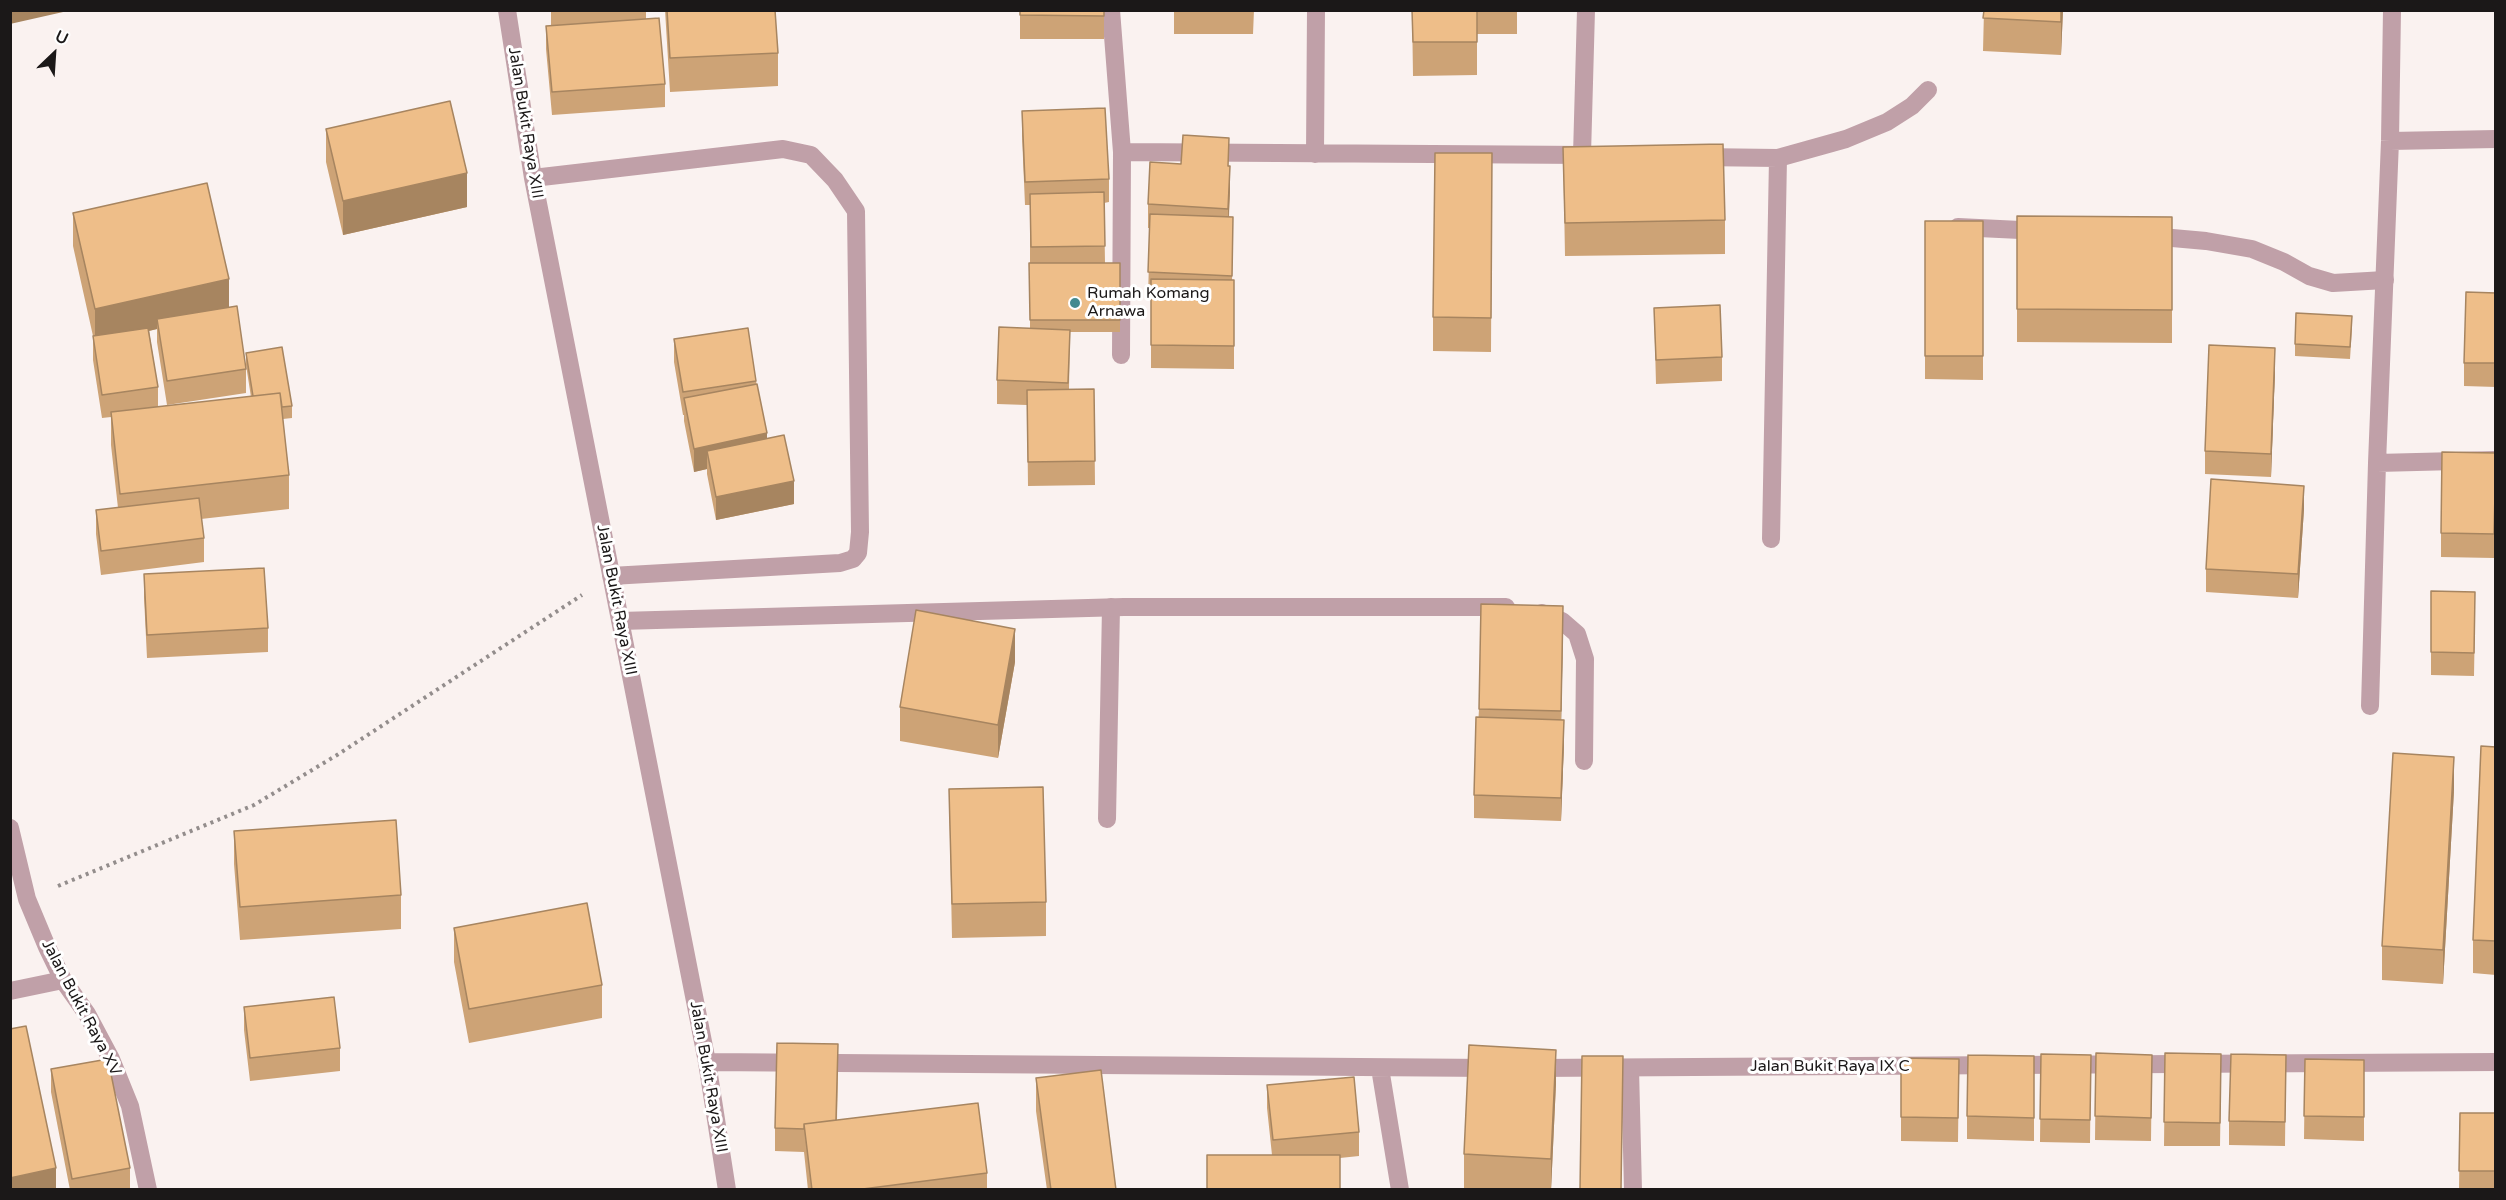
<!DOCTYPE html>
<style>
body{margin:0}
#map{position:relative;width:2506px;height:1200px;overflow:hidden;background:#faf2f0;font-family:"Varela Round",sans-serif}
canvas{display:block}
.frame{position:absolute;inset:0;border:12px solid #1b1818;pointer-events:none}
.north{position:absolute;left:24px;top:24px;width:60px;height:60px;-webkit-text-stroke:4px #fff;paint-order:stroke;rotate:25deg;font-size:16px;font-weight:700;line-height:24px;text-align:center;color:#1b1818}
.north::after{content:'';display:block;margin:auto;width:21px;height:27px;background:#1b1818;clip-path:polygon(50% 0,100% 100%,50% 72%,0 100%)}
</style>
<div id="map">
<canvas width="2506" height="1200"></canvas>
<div class="frame"></div>
<div class="north">U</div>
</div>
<script>
const ctx = document.querySelector('canvas').getContext('2d');
ctx.lineJoin = 'round';
const shape = rows => new Path2D(rows.map(r => 'M' + r).join(''));
function stroke(path, color, width, dash) { ctx.strokeStyle = color; ctx.lineWidth = width; ctx.lineCap = dash ? 'butt' : 'round'; ctx.setLineDash(dash || []); ctx.stroke(path); }
function paint(path, color) { ctx.fillStyle = color; ctx.fill(path, 'evenodd'); }
function label(font, color, halo, rows, align = 'center') {
  ctx.font = font + ' "Varela Round",sans-serif'; ctx.lineWidth = 6; ctx.setLineDash([]); ctx.textBaseline = 'middle'; ctx.strokeStyle = halo; ctx.fillStyle = color; for (const [text, x, y, turn = 0] of rows) {
    ctx.save(); ctx.translate(x, y); ctx.rotate((+turn || 0) * Math.PI / 180); ctx.textAlign = isNaN(turn) ? turn : align; if (halo) ctx.strokeText(text, 0, 0); ctx.fillText(text, 0, 0); ctx.restore();
  }
}
stroke(shape([
 [58,886,254,805,337,755,582,595]
]), '#938d8c', 4, [3, 4.5]);
stroke(shape([
 [1958,227,2041,231],
 [2150,236,2206,241,2252,249,2284,262,2309,276,2333,283,2385,280],
 [1107,819,1111,607],
 [1630,1068,1633,1190]
]), '#c0a0a8', 18);
stroke(shape([
 [507,10,533,178,707,1062,727,1190],
 [1111,10,1122,152,1587,155],
 [2390,141,2496,139],
 [1315,154,1316,10],
 [1582,155,1586,10],
 [1698,157,1778,158,1846,139,1887,122,1912,106,1928,90],
 [533,178,783,149,811,155,835,180,856,211,860,532,858,553,853,559,840,563,611,576],
 [1121,355,1122,152],
 [2377,463,2496,460],
 [1771,539,1778,158],
 [1542,613,1562,621,1577,634,1585,659,1584,761],
 [620,621,1124,607,1506,607],
 [2370,706,2377,463,2390,141,2392,10],
 [10,991,63,980],
 [707,1062,1491,1068],
 [1380,1068,1400,1190],
 [1534,1068,2496,1062]
]), '#c0a0a8', 18);
stroke(shape([
 [10,828,27,899,47,947,63,980,87,1014,111,1059,130,1106,148,1190]
]), '#c0a0a8', 18);
paint(shape([
 [551,10,646,10,646,19,665,84,665,107,552,115,546,49,546,26,551,26],
 [665,10,775,10,778,53,778,86,670,92],
 [1020,10,1104,10,1104,39,1020,39],
 [1174,10,1254,10,1253,34,1174,34],
 [1412,10,1517,10,1517,34,1477,34,1477,75,1413,76],
 [1984,10,2063,10,2061,55,1983,51],
 [1022,111,1109,179,1109,202,1104,203,1105,263,1120,263,1120,332,1070,332,1069,389,1094,389,1095,485,1028,486,1027,405,997,404,997,380,1030,328,1030,205,1025,205,1022,135],
 [326,129,467,207,343,235,326,162],
 [1563,147,1725,220,1725,254,1565,256],
 [1492,153,1491,352,1433,351,1433,317],
 [1181,164,1229,166,1230,189,1229,217,1233,240,1232,280,1234,280,1234,369,1151,368,1151,296,1148,296,1150,228,1148,228,1148,204],
 [73,213,229,307,246,369,246,393,167,405,157,342,157,329,149,331,158,387,158,407,251,397,246,365,246,353,292,406,292,418,283,419,289,475,289,509,201,519,204,538,204,562,101,575,96,534,96,510,118,508,111,445,111,417,102,418,93,360,93,336,73,246],
 [2017,216,2172,217,2172,343,2017,342],
 [1925,221,1983,221,1983,380,1925,379],
 [2496,293,2496,387,2464,386,2464,363],
 [1654,308,1722,357,1722,381,1656,384],
 [2352,328,2350,359,2295,356,2295,344],
 [674,339,756,381,767,439,794,504,716,520,707,474,707,469,694,472,684,421,684,415,683,415,674,362],
 [2275,371,2271,477,2205,474,2205,451],
 [2496,490,2494,558,2441,557,2441,533],
 [2304,509,2298,598,2206,592,2206,569],
 [144,574,268,628,268,652,147,658,144,597],
 [2431,591,2475,616,2474,676,2431,675],
 [1563,630,1561,720,1564,743,1561,821,1474,818,1474,795,1479,709],
 [1015,662,998,758,900,741,900,707],
 [2496,747,2496,975,2473,973,2473,940],
 [949,789,1046,902,1046,936,952,938],
 [2454,790,2443,984,2382,980,2382,946],
 [234,831,401,895,401,929,240,940,234,864],
 [454,928,602,985,602,1018,469,1043,454,962],
 [244,1007,340,1048,340,1071,250,1081,244,1030],
 [2096,1053,2152,1055,2151,1141,2095,1140],
 [2165,1053,2221,1077,2220,1146,2164,1146],
 [2041,1054,2091,1055,2090,1143,2040,1142],
 [2286,1055,2285,1146,2229,1145,2229,1121],
 [2034,1056,2034,1141,1967,1139,1967,1116],
 [1901,1058,1959,1059,1958,1142,1901,1141],
 [2305,1059,2364,1060,2364,1141,2304,1139],
 [838,1068,837,1120,987,1173,987,1190,808,1190,804,1152,775,1151,775,1128],
 [51,1069,130,1168,130,1190,70,1190,51,1092],
 [1036,1078,1116,1190,1047,1190,1036,1111],
 [1556,1083,1551,1190,1493,1190,1464,1188,1464,1154],
 [1267,1085,1359,1132,1359,1156,1340,1158,1272,1155,1267,1108],
 [2460,1113,2496,1113,2496,1190,2459,1190]
]), '#cda376');
paint(shape([
 [10,10,72,10,10,24],
 [2061,10,2063,10,2061,55],
 [1230,166,1230,189,1228,232,1228,209],
 [467,173,467,207,343,235,343,201],
 [229,279,229,312,157,319,157,329,95,343,95,309],
 [2275,348,2275,371,2271,477,2271,454],
 [767,433,767,457,707,451,707,469,694,472,694,449],
 [794,481,794,504,716,520,716,497],
 [2304,486,2304,509,2298,598,2298,574],
 [1563,606,1563,630,1561,734,1561,711],
 [1015,629,1015,662,998,758,998,725],
 [1564,720,1564,743,1561,821,1561,798],
 [2454,757,2454,790,2443,984,2443,950],
 [1556,1050,1556,1083,1551,1190,1551,1159],
 [56,1168,56,1190,10,1190,10,1178]
]), '#a78560');
const building = shape([
 [551,10,646,10,646,11,551,11,551,10],
 [667,10,775,10,778,53,670,58,667,10],
 [1020,10,1104,10,1104,16,1020,15,1020,10],
 [1412,10,1477,10,1477,42,1413,42,1412,10],
 [1984,10,2061,10,2061,22,1983,18,1984,10],
 [659,18,665,84,552,92,546,26,659,18],
 [450,101,467,173,343,201,326,129,450,101],
 [1105,108,1109,179,1025,182,1022,111,1105,108],
 [1183,135,1229,138,1228,166,1230,166,1228,209,1148,204,1150,162,1181,164,1183,135],
 [1723,144,1725,220,1565,223,1563,147,1723,144],
 [1435,153,1492,153,1491,318,1433,317,1435,153],
 [207,183,229,279,95,309,73,213,207,183],
 [1104,192,1105,246,1031,247,1030,194,1104,192],
 [1150,214,1233,217,1232,276,1148,272,1150,214],
 [2017,216,2172,217,2172,310,2017,309,2017,216],
 [1925,221,1983,221,1983,356,1925,356,1925,221],
 [1029,263,1120,263,1120,320,1030,320,1029,263],
 [1151,279,1234,280,1234,346,1151,345,1151,279],
 [2466,292,2496,293,2496,363,2464,363,2466,292],
 [1720,305,1722,357,1656,360,1654,308,1720,305],
 [237,306,246,369,167,381,157,319,237,306],
 [2296,313,2352,316,2350,347,2295,344,2296,313],
 [999,327,1070,330,1068,383,997,380,999,327],
 [148,328,158,387,102,395,93,336,148,328],
 [748,328,756,381,683,392,674,339,748,328],
 [2209,345,2275,348,2271,454,2205,451,2209,345],
 [282,347,292,406,282,407,280,393,253,396,246,353,282,347],
 [757,384,767,433,694,449,684,398,757,384],
 [1094,389,1095,461,1028,462,1027,390,1094,389],
 [280,393,289,475,120,494,111,412,280,393],
 [784,435,794,481,716,497,707,451,784,435],
 [2442,452,2496,453,2494,534,2441,533,2442,452],
 [2211,479,2304,486,2298,574,2206,569,2211,479],
 [199,498,204,538,101,551,96,510,199,498],
 [264,568,268,628,147,635,144,574,264,568],
 [2431,591,2475,592,2474,653,2431,652,2431,591],
 [1481,604,1563,606,1561,711,1479,709,1481,604],
 [916,610,1015,629,998,725,900,707,916,610],
 [1476,717,1564,720,1561,798,1474,795,1476,717],
 [2481,746,2496,747,2496,941,2473,940,2481,746],
 [2393,753,2454,757,2443,950,2382,946,2393,753],
 [1043,787,1046,902,952,904,949,789,1043,787],
 [396,820,401,895,240,907,234,831,396,820],
 [587,903,602,985,469,1009,454,928,587,903],
 [334,997,340,1048,250,1058,244,1007,334,997],
 [26,1026,56,1168,10,1178,10,1029,26,1026],
 [777,1043,838,1044,836,1120,804,1124,804,1129,775,1128,777,1043],
 [1469,1045,1556,1050,1551,1159,1464,1154,1469,1045],
 [2096,1053,2152,1055,2151,1118,2095,1116,2096,1053],
 [2165,1053,2221,1054,2220,1123,2164,1122,2165,1053],
 [2041,1054,2091,1055,2090,1120,2040,1119,2041,1054],
 [2231,1054,2286,1055,2285,1122,2229,1121,2231,1054],
 [1968,1055,2034,1056,2034,1118,1967,1116,1968,1055],
 [1582,1056,1623,1056,1621,1190,1580,1190,1582,1056],
 [1901,1058,1959,1059,1958,1118,1901,1117,1901,1058],
 [108,1059,130,1168,72,1179,51,1069,108,1059],
 [2305,1059,2364,1060,2364,1117,2304,1116,2305,1059],
 [1101,1070,1116,1190,1051,1190,1036,1078,1101,1070],
 [1354,1077,1359,1132,1273,1140,1267,1085,1354,1077],
 [978,1103,987,1173,855,1190,812,1190,804,1124,978,1103],
 [2460,1113,2496,1113,2496,1171,2459,1171,2460,1113],
 [1207,1155,1340,1155,1340,1190,1207,1190,1207,1155]
]);
paint(building, '#eebe89');
stroke(building, '#a78560', 1.5);
for (const [x, y, r, color] of [
 [1075,303,6,"#438a90"]
]) { const dot = new Path2D(); dot.arc(x, y, r, 0, 2 * Math.PI); ctx.fillStyle = color; ctx.fill(dot); stroke(dot, '#fff', 2); }
label('16px', '#1b1818', '#fff', [
 ["Jalan Bukit Raya XIII",525,123,81],
 ["Jalan Bukit Raya XIII",616,600,79],
 ["Jalan Bukit Raya XV",81,1008,62],
 ["Jalan Bukit Raya IX C",1830,1067],
 ["Jalan Bukit Raya XIII",708,1077,80]
]);
label('16px', '#1b1818', '#fff', [
 ["Rumah Komang",1087,294],
 ["Arnawa",1087,312]
], 'left');
</script>
